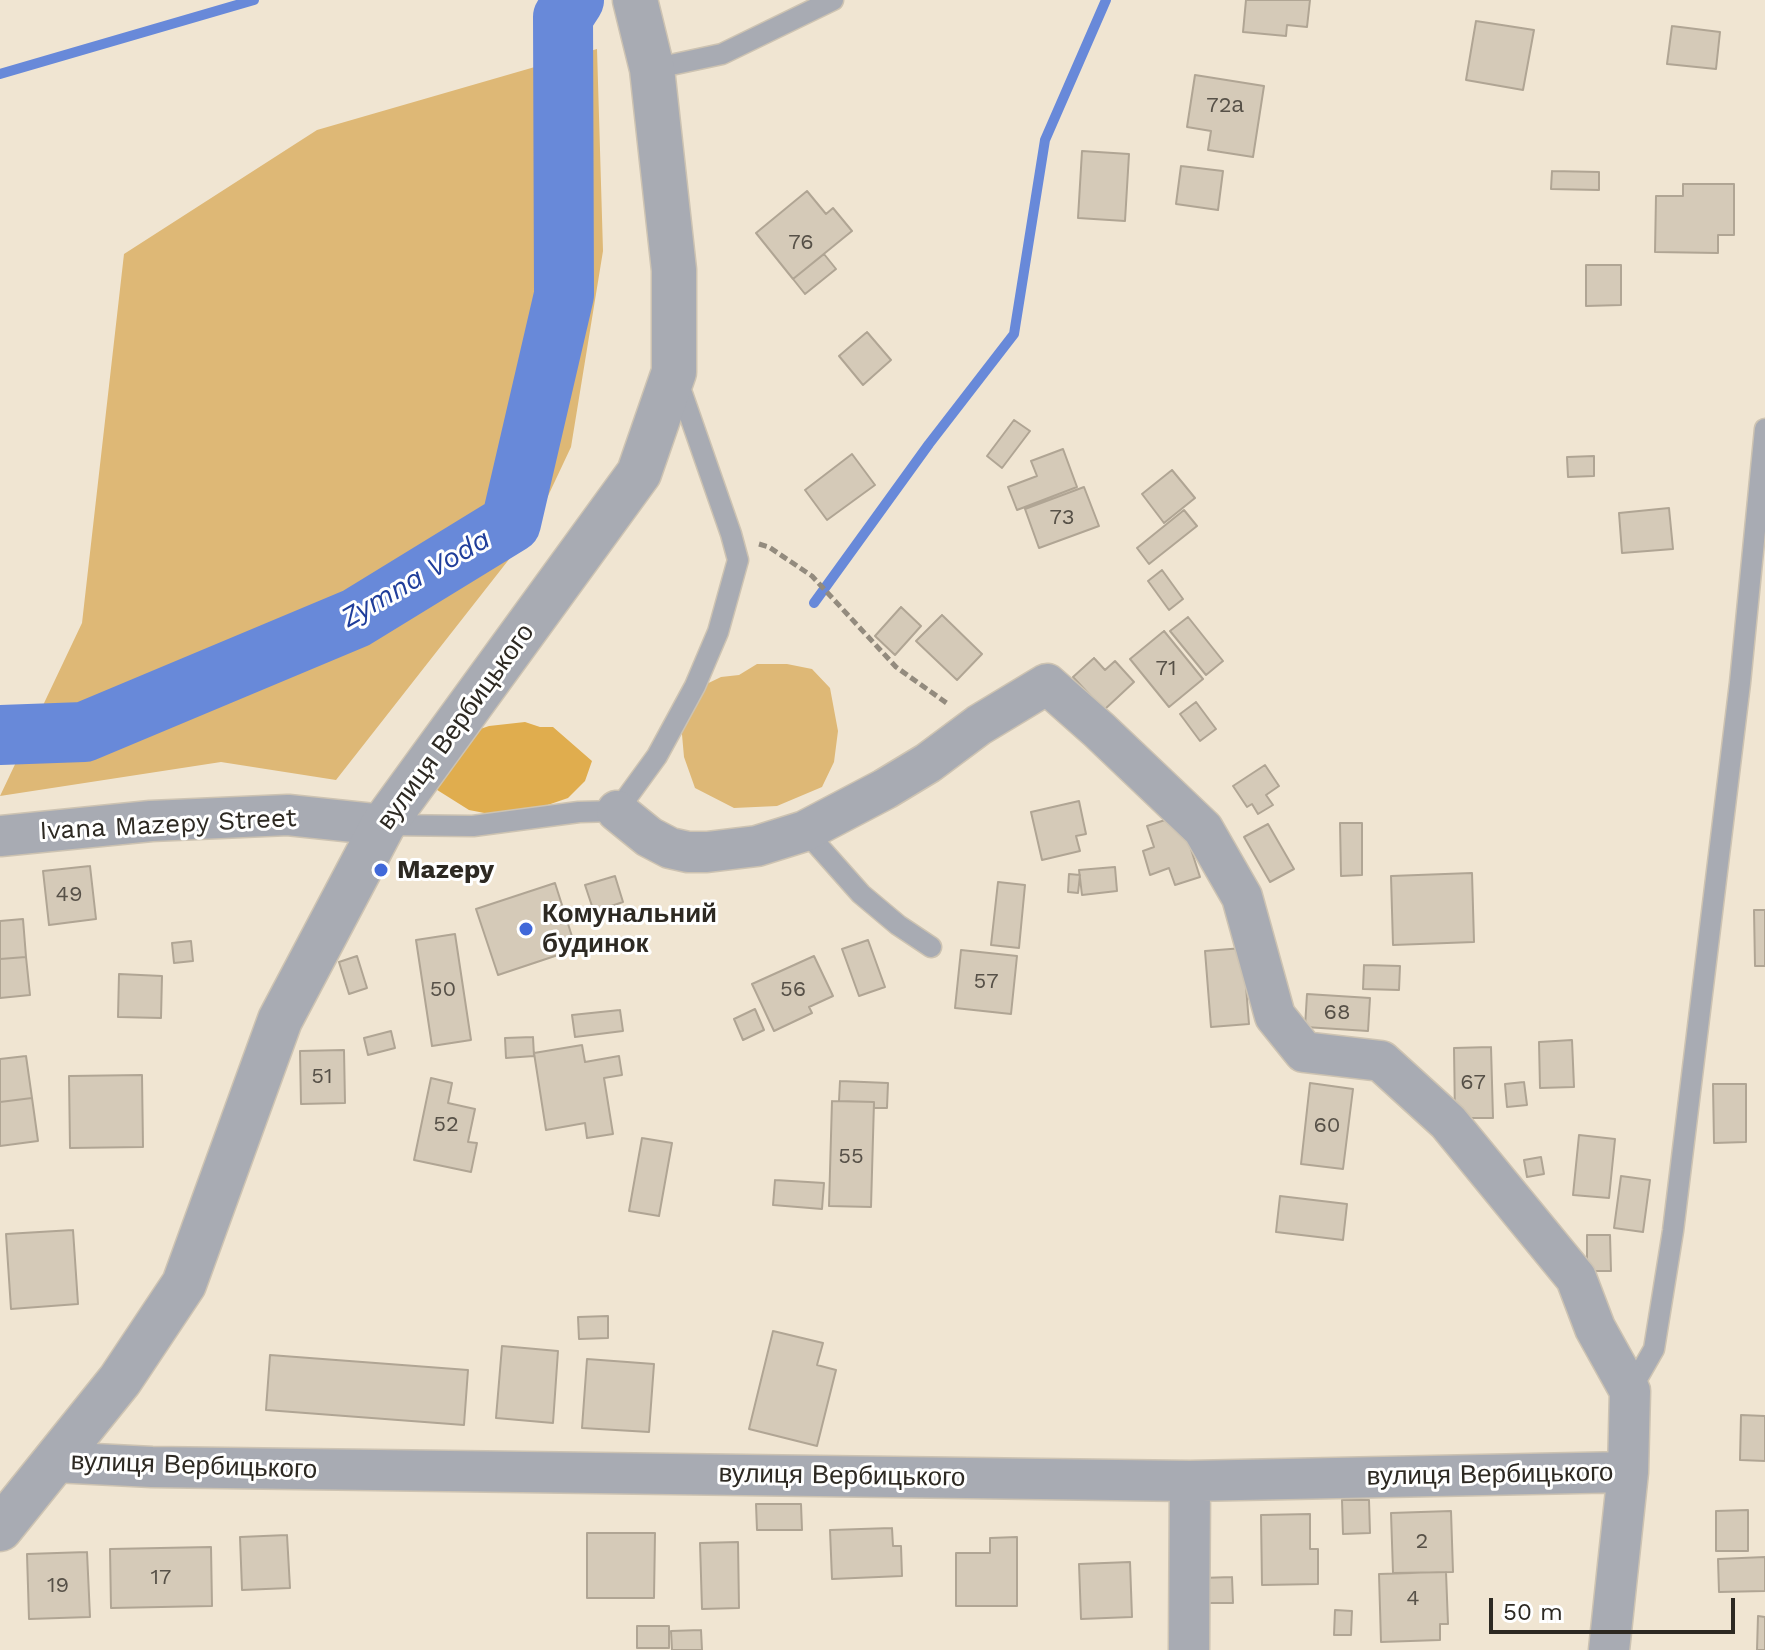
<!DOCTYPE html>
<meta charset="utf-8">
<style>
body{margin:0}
#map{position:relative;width:1765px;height:1650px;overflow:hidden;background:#f0e5d2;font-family:"Work Sans",sans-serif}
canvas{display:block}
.scale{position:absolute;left:1489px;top:1598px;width:246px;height:36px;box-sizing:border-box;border:4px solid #2d2922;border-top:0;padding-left:10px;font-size:24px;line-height:28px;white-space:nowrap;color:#2d2922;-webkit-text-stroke:6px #fff;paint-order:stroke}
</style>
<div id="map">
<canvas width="1765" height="1650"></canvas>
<div class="scale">50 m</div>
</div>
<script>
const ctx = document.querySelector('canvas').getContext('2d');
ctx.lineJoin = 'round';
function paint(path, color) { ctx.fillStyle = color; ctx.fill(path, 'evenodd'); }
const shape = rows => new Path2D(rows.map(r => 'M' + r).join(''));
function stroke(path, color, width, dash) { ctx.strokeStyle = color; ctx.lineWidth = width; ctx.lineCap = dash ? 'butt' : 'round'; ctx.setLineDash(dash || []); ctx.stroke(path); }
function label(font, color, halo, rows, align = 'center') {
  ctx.font = font + ' "Work Sans",sans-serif'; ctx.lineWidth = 6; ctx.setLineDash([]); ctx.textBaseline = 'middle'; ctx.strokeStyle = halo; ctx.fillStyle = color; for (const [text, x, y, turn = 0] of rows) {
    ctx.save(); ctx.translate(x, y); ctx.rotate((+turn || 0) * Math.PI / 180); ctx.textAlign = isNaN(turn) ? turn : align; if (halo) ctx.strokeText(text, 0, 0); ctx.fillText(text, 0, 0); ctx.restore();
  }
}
paint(shape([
 [597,49,603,251,571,447,532,530,336,780,221,762,0,796,82,623,124,254,317,130],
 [757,664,787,664,812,669,830,688,838,731,834,762,822,787,777,806,734,808,695,788,684,757,680,712,694,690,721,677,739,675]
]), '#deb876');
paint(shape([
 [525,722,540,727,553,727,592,761,585,781,568,798,539,808,505,817,469,810,434,788,457,737,489,726]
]), '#e0ad4e');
stroke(shape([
 [0,74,254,0],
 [814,603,929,444,1014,334,1045,140,1106,0]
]), '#6889d9', 10);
stroke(shape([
 [0,735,84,732,356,618,511,523,564,295,563,17,574,0]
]), '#6889d9', 60);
const building = shape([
 [1246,0,1310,0,1307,27,1287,25,1286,36,1243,32,1246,0],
 [1476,21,1534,30,1523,90,1466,80,1476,21],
 [1672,26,1720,32,1716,69,1667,64,1672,26],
 [1195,75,1264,86,1253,157,1208,150,1211,131,1187,127,1195,75],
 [1082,151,1129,154,1125,221,1078,218,1082,151],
 [1181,166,1223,171,1218,210,1176,204,1181,166],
 [1552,171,1599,172,1599,190,1551,189,1552,171],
 [1683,184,1734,184,1734,235,1718,235,1718,253,1655,252,1656,196,1683,196,1683,184],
 [807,191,826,214,833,208,852,231,793,279,756,233,807,191],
 [824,254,836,269,805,294,793,279,824,254],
 [1586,265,1621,265,1621,305,1586,306,1586,265],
 [867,332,891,360,863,385,839,356,867,332],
 [1014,420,1030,431,1002,468,987,456,1014,420],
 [1063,449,1077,487,1017,510,1008,487,1037,476,1031,461,1063,449],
 [852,454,875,485,827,520,805,490,852,454],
 [1594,456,1594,476,1568,477,1567,457,1594,456],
 [1172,470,1195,498,1164,523,1142,494,1172,470],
 [1084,487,1099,526,1039,548,1025,509,1084,487],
 [1669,508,1673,549,1622,553,1619,513,1669,508],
 [1184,510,1197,526,1149,564,1137,548,1184,510],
 [1162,570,1183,599,1169,610,1148,581,1162,570],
 [901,607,921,626,895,655,875,636,901,607],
 [942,615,982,654,957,680,916,641,942,615],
 [1188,617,1223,661,1206,675,1170,631,1188,617],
 [1164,631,1203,679,1169,707,1130,659,1164,631],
 [1094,658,1105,670,1115,661,1134,682,1104,710,1073,677,1094,658],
 [1196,702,1216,729,1200,741,1180,714,1196,702],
 [1265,765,1279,786,1266,795,1273,805,1258,814,1252,804,1247,807,1233,786,1265,765],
 [1079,801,1086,834,1076,836,1080,851,1042,860,1031,812,1079,801],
 [1180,815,1200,877,1175,885,1169,868,1150,875,1143,851,1154,847,1147,826,1180,815],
 [1340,823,1362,823,1362,875,1341,876,1340,823],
 [1268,824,1294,869,1270,882,1244,837,1268,824],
 [90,866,96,919,49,925,43,871,90,866],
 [1115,867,1117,891,1082,895,1079,870,1115,867],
 [1472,873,1474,942,1393,945,1391,876,1472,873],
 [1069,874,1080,875,1078,893,1068,892,1069,874],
 [615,876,623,902,594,912,585,885,615,876],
 [998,882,1025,885,1019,948,991,945,998,882],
 [555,883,576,949,498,975,476,909,555,883],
 [1754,910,1765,910,1765,966,1755,966,1754,910],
 [23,919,26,957,0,959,0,921,23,919],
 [455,934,471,1040,432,1046,416,940,455,934],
 [868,940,885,987,859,996,842,949,868,940],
 [191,941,193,961,174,963,172,943,191,941],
 [1243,948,1249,1024,1211,1027,1205,951,1243,948],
 [961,950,1017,956,1011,1014,955,1008,961,950],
 [357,956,367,988,349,994,339,962,357,956],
 [814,956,833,996,809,1007,812,1013,774,1031,752,984,814,956],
 [26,957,30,995,0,998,0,959,26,957],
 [1364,965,1400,966,1399,990,1363,989,1364,965],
 [119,974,162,976,161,1018,118,1017,119,974],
 [1307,994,1370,998,1368,1031,1305,1027,1307,994],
 [755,1009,764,1030,743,1040,734,1019,755,1009],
 [620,1010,623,1031,575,1037,572,1015,620,1010],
 [391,1031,395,1048,368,1055,364,1038,391,1031],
 [533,1037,534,1056,506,1058,505,1038,533,1037],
 [1572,1040,1574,1087,1540,1088,1539,1042,1572,1040],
 [582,1045,585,1062,619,1056,622,1075,604,1078,613,1134,587,1138,585,1123,546,1130,534,1053,582,1045],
 [1491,1047,1493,1118,1455,1118,1454,1048,1491,1047],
 [344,1050,345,1103,301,1104,300,1051,344,1050],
 [26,1056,32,1098,0,1102,0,1059,26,1056],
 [142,1075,143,1147,70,1148,69,1076,142,1075],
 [431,1078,452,1083,448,1103,475,1109,468,1142,477,1143,471,1172,414,1160,431,1078],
 [840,1081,888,1083,887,1108,874,1108,874,1102,839,1101,840,1081],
 [1524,1082,1527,1105,1507,1107,1505,1084,1524,1082],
 [1310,1083,1353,1089,1343,1169,1301,1164,1310,1083],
 [1713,1084,1746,1084,1746,1142,1714,1143,1713,1084],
 [32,1098,38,1141,0,1146,0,1102,32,1098],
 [832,1101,874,1102,871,1207,829,1206,832,1101],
 [1579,1135,1615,1139,1609,1198,1573,1195,1579,1135],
 [642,1138,672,1143,659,1216,629,1211,642,1138],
 [1541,1157,1544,1174,1527,1177,1524,1160,1541,1157],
 [1621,1176,1650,1180,1643,1232,1614,1228,1621,1176],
 [775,1180,824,1183,822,1209,773,1205,775,1180],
 [1280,1196,1347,1204,1343,1240,1276,1232,1280,1196],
 [73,1230,78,1304,11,1309,6,1234,73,1230],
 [1587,1235,1610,1235,1611,1271,1587,1271,1587,1235],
 [608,1316,608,1338,579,1339,578,1317,608,1316],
 [773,1331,823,1343,817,1365,836,1370,817,1446,749,1429,773,1331],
 [502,1346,558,1351,553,1423,496,1418,502,1346],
 [270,1355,468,1370,464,1425,266,1410,270,1355],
 [587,1359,654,1364,649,1432,582,1428,587,1359],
 [1741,1415,1765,1416,1765,1461,1740,1460,1741,1415],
 [1342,1500,1369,1500,1370,1533,1343,1534,1342,1500],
 [756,1504,801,1504,802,1530,757,1530,756,1504],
 [1748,1510,1748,1551,1716,1551,1716,1511,1748,1510],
 [1451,1511,1453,1572,1393,1573,1391,1513,1451,1511],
 [1310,1514,1310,1549,1318,1549,1318,1584,1262,1585,1261,1515,1310,1514],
 [892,1528,893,1546,901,1546,902,1576,832,1579,830,1530,892,1528],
 [587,1533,655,1533,654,1598,587,1598,587,1533],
 [287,1535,290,1588,242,1590,240,1537,287,1535],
 [1017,1537,1017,1606,956,1606,956,1553,990,1553,990,1538,1017,1537],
 [738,1542,739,1608,702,1609,700,1543,738,1542],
 [211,1547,212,1606,111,1608,110,1549,211,1547],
 [87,1552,90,1617,29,1619,27,1554,87,1552],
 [1765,1557,1765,1591,1719,1592,1718,1559,1765,1557],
 [1130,1562,1132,1617,1081,1619,1079,1564,1130,1562],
 [1446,1572,1448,1624,1440,1624,1440,1640,1381,1642,1379,1574,1446,1572],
 [1232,1577,1233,1603,1202,1603,1201,1578,1232,1577],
 [1335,1610,1352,1611,1351,1635,1334,1635,1335,1610],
 [1758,1616,1765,1617,1765,1650,1757,1650,1758,1616],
 [637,1626,669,1626,669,1648,637,1648,637,1626],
 [701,1630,702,1650,672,1650,671,1631,701,1630]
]);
paint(building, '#d5cab8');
stroke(building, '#b0a594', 2);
const service = shape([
 [652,69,722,54,833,0],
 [386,825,473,826,579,812,617,811,657,756,695,686,718,632,738,560,731,534,677,379],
 [805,831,861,894,898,925,931,947],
 [1630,1391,1654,1349,1673,1231,1740,683,1765,429]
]);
const minor = shape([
 [617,811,649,837,670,848,688,852,707,852,757,846,805,831,885,789,928,763,979,725,1047,684,1099,730,1203,829,1242,897,1275,1016,1304,1052,1381,1061,1448,1122,1576,1278,1595,1328,1630,1391,1628,1472,1609,1650],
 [0,836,151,821,288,815,383,825],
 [55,1462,152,1467,1190,1481,1628,1472],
 [1189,1650,1190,1481]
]);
const tertiary = shape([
 [0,1529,120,1380,184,1284,280,1020,383,825,639,473,674,372,674,270,652,69,635,0]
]);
stroke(service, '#cdc3b2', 23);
stroke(minor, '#cdc3b2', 43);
stroke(tertiary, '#cdc3b2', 47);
stroke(shape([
 [759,544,769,547,812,576,896,667,948,704]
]), '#938b7e', 5, [8, 4]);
stroke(service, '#a8abb3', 20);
stroke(minor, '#a8abb3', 40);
stroke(tertiary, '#a8abb3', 44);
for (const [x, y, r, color] of [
 [381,870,8,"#4068d9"],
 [526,929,8,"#4068d9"]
]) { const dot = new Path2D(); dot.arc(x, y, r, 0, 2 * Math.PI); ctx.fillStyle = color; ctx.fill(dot); stroke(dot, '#fff', 3); }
label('22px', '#575148', null, [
 ["72а",1225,106],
 ["76",801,243],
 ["73",1062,518],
 ["71",1166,669],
 ["49",69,895],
 ["57",986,982],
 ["50",443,990],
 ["56",793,990],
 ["68",1337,1013],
 ["51",322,1077],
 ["67",1473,1083],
 ["52",446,1125],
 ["60",1327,1126],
 ["55",851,1157],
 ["2",1422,1542],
 ["17",161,1578],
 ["19",58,1586],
 ["4",1413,1599]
]);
label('26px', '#2d2922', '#fff', [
 ["вулиця Вербицького",456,727,-54],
 ["Ivana Mazepy Street",168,825,-3],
 ["вулиця Вербицького",194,1466,2],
 ["вулиця Вербицького",1490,1475,-1],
 ["вулиця Вербицького",842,1476,1]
]);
label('bold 26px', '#2d2922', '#fff', [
 ["Mazepy",397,870],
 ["Комунальний",542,914],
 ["будинок",542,944]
], 'left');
label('italic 28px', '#1f3d9a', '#fff', [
 ["Zymna Voda",416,579,-30]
]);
</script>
